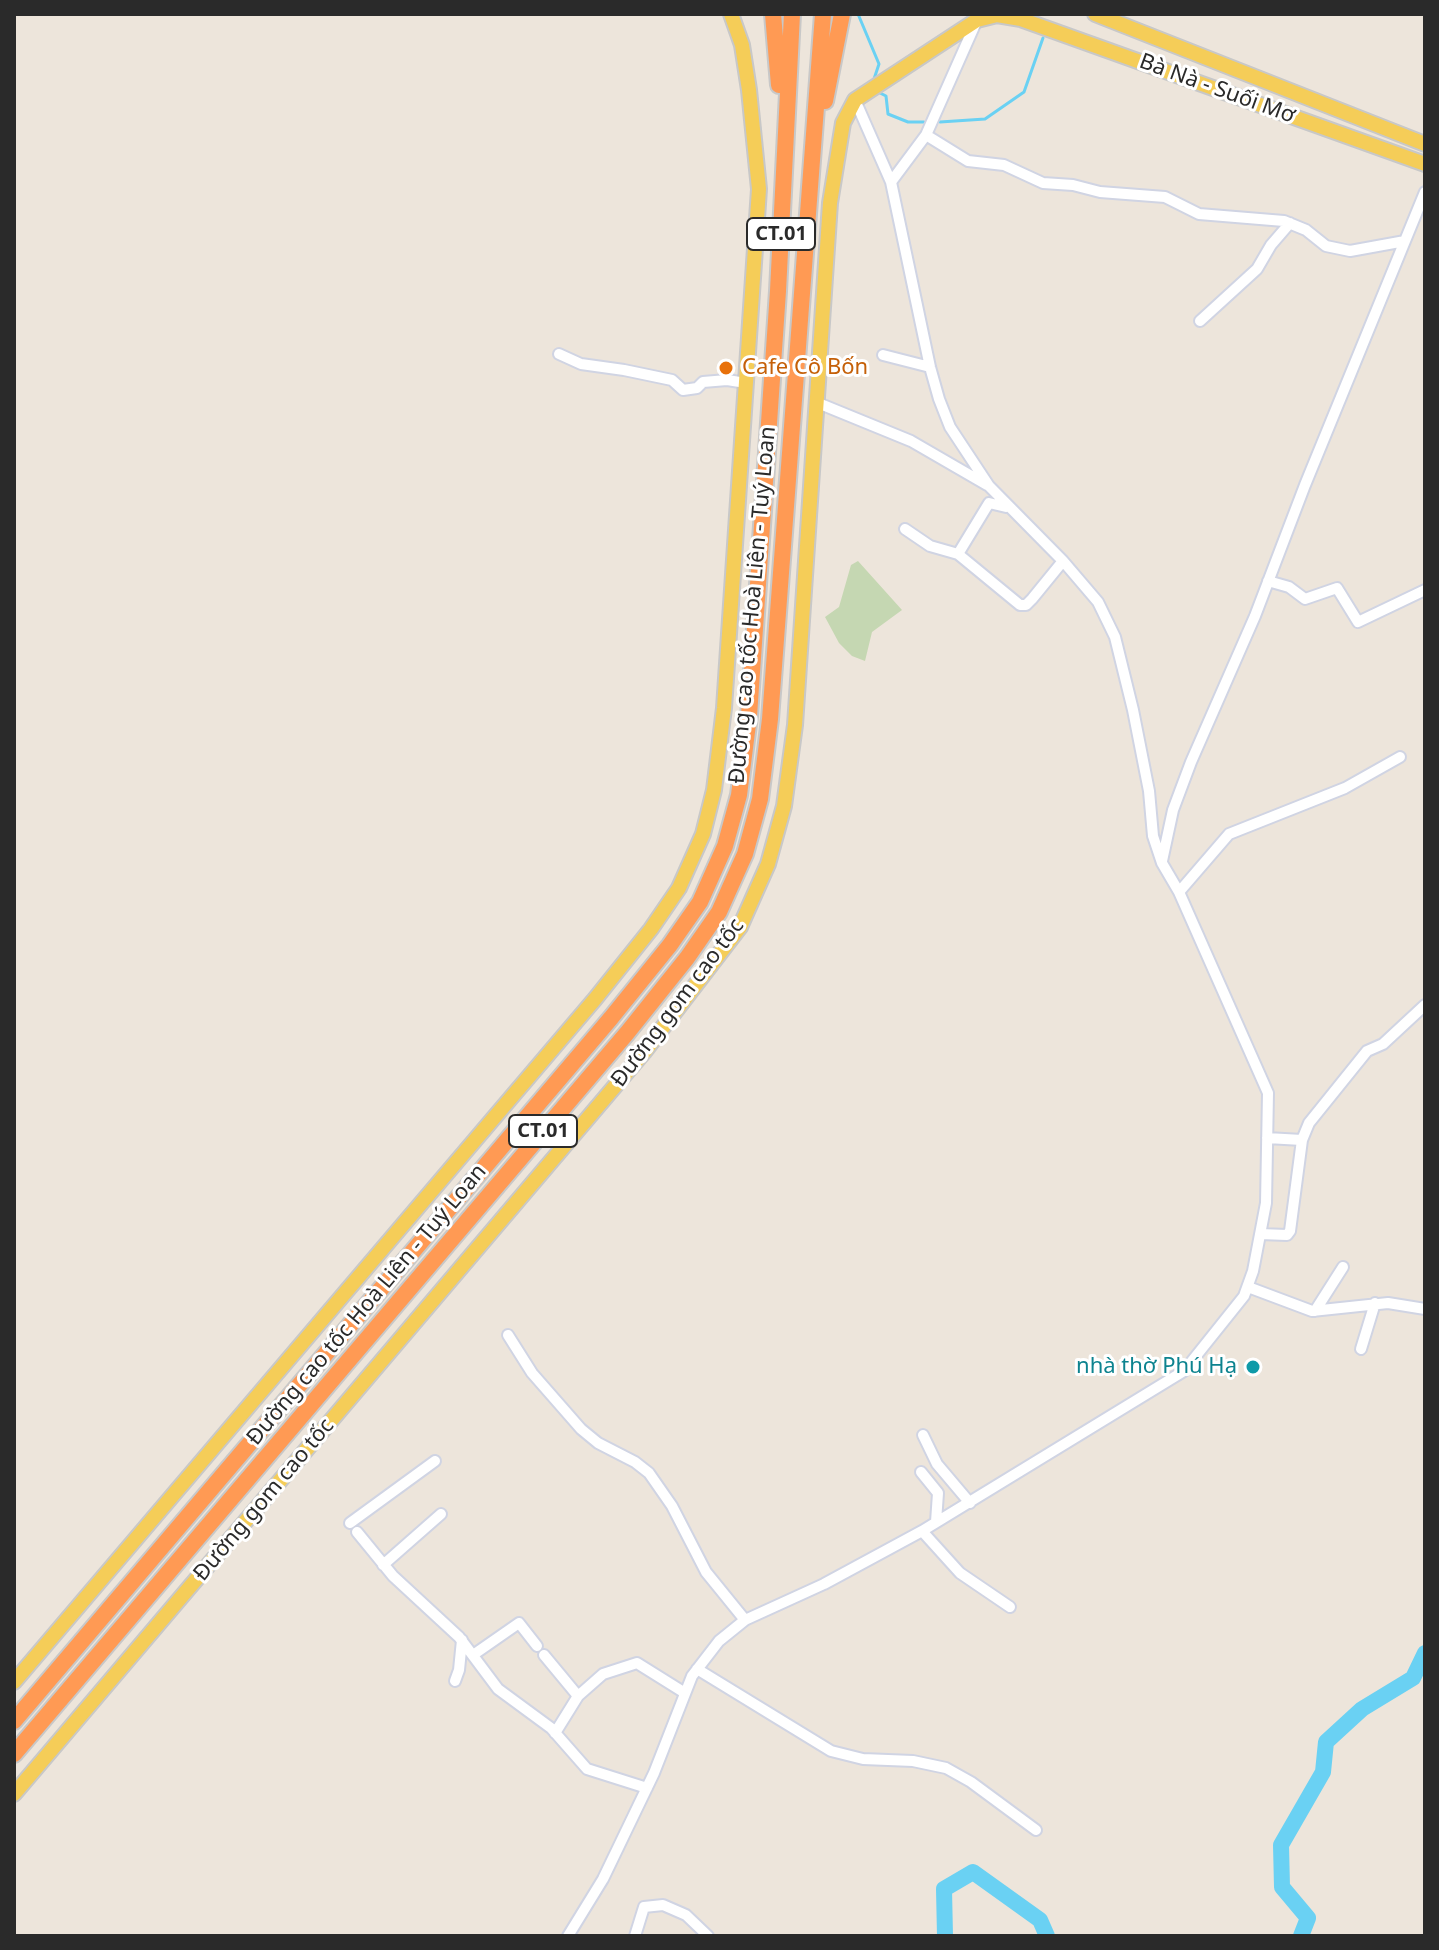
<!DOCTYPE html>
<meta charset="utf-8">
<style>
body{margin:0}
#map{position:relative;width:1439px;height:1950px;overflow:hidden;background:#ede5db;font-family:"Noto Sans",sans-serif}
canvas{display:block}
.frame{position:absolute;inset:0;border:16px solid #2a2a2a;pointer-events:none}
</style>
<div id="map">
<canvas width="1439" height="1950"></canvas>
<div class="frame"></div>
</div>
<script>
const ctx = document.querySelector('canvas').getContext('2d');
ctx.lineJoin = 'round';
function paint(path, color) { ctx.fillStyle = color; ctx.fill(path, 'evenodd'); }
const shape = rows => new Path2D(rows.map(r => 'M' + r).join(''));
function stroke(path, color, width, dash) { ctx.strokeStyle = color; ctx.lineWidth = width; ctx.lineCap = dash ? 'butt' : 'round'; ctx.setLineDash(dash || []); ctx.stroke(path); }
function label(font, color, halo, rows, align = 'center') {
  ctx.font = font + ' "Noto Sans",sans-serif'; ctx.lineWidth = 6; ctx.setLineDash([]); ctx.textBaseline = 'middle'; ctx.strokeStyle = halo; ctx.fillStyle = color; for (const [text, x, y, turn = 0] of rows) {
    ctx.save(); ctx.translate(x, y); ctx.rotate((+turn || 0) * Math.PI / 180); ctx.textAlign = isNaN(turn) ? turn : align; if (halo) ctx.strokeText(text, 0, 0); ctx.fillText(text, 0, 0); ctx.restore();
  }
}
paint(shape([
 [858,561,902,610,872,632,865,661,852,656,839,643,825,617,839,607,851,565]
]), '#c5d7b2');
stroke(shape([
 [858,14,879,64,874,79],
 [876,91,886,96,888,114,908,122,924,122],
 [940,122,985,119,1024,92,1043,38]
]), '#6ad1f3', 3);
stroke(shape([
 [945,1936,944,1889,973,1872,1040,1920,1047,1936],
 [1301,1936,1308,1918,1282,1887,1281,1845,1323,1772,1326,1742,1362,1709,1413,1678,1425,1653]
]), '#6ad1f3', 16);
const minor = shape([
 [926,135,977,20],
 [891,182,926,135,968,161,1004,165,1043,183,1073,185,1100,192,1165,197,1199,214,1284,221,1306,230,1326,246,1350,251,1405,241],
 [1200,321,1257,269,1271,245,1290,223],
 [559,354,581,364,624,370,672,380,683,390,697,388,703,382,727,380,746,383],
 [883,355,930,367],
 [818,403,911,441,987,485],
 [905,529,930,546,958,554,1020,605,1026,605,1032,599,1063,561],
 [958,554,989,503,1006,507],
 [1268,581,1289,587,1305,599,1337,588,1358,622,1425,590],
 [1162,861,1173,810,1191,762,1255,616,1305,485,1425,192],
 [1179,892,1229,834,1345,788,1400,757],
 [1267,1138,1302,1140,1309,1123,1367,1051,1383,1044,1425,1005],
 [1260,1234,1287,1235,1290,1231,1302,1140],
 [1248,1287,1312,1311,1388,1303,1425,1309],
 [1315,1311,1343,1267],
 [508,1335,532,1373,581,1429,598,1443,635,1462,649,1473,672,1506,706,1572,745,1620],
 [1361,1349,1375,1303],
 [923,1435,937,1464,970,1503],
 [921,1472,938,1493,936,1522],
 [350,1523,435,1461],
 [922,1531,960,1573,1010,1607],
 [357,1532,393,1576,459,1637,498,1689,551,1728,587,1769,647,1788],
 [383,1565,441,1514],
 [473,1655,519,1623,537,1646],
 [544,1655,578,1696,555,1733],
 [697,1669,831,1751,863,1759,913,1761,946,1768,971,1782,1036,1830],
 [455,1681,459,1670,462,1640],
 [578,1696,603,1674,637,1663,685,1693],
 [568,1936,603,1879,654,1773,692,1676,719,1641,745,1620,824,1584,922,1531,1184,1371,1244,1296,1253,1271,1266,1203,1268,1093,1179,892,1162,863,1153,836,1149,791,1133,710,1115,637,1098,602,1063,561,989,486,950,427,939,399,930,367,891,182,855,100],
 [635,1936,644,1907,663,1905,686,1915,708,1936]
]);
const major = shape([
 [1095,14,1425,144],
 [1012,16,1425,164],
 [14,1682,595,999,651,929,679,888,703,834,714,790,724,708,759,189,749,90,742,45,731,14],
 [14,1794,644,1052,740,927,768,864,784,806,795,725,830,203,843,123,855,100,977,20,997,15,1021,19]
]);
const highway = shape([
 [773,14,779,85],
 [825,101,842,14],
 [14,1721,611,1018,670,945,700,902,725,846,739,795,749,716,778,291,792,14],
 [14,1754,627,1033,687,958,719,912,745,854,760,799,770,719,823,14]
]);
stroke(minor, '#d0d4e3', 14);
stroke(major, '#c8c8c8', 18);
stroke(highway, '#c8c8c8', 20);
stroke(minor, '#fff', 10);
stroke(major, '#f5cd58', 14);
stroke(highway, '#ff9a54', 16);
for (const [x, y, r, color] of [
 [726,368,8,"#e8710a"],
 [1253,1367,8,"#0f9aa8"]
]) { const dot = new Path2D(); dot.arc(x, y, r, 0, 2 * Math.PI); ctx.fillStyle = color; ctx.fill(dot); stroke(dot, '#fff', 3); }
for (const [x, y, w] of [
 [781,234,68],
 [543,1131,68]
]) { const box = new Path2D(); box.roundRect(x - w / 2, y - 16, w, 32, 6); ctx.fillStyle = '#fff'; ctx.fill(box); stroke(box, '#2a2a2a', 2); }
label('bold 20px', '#2a2a2a', null, [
 ["CT.01",781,234],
 ["CT.01",543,1131]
]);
label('22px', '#2a2a2a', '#fff', [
 ["Bà Nà - Suối Mơ",1217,89,20],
 ["Đường cao tốc Hoà Liên - Tuý Loan",753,605,-85],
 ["Đường gom cao tốc",678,1003,-53],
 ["Đường cao tốc Hoà Liên - Tuý Loan",367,1305,-50],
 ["Đường gom cao tốc",264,1500,-50]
]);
label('22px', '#c56008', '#fff', [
 ["Cafe Cô Bốn",742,368]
], 'left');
label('22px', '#0d838f', '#fff', [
 ["nhà thờ Phú Hạ",1237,1367]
], 'right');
</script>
